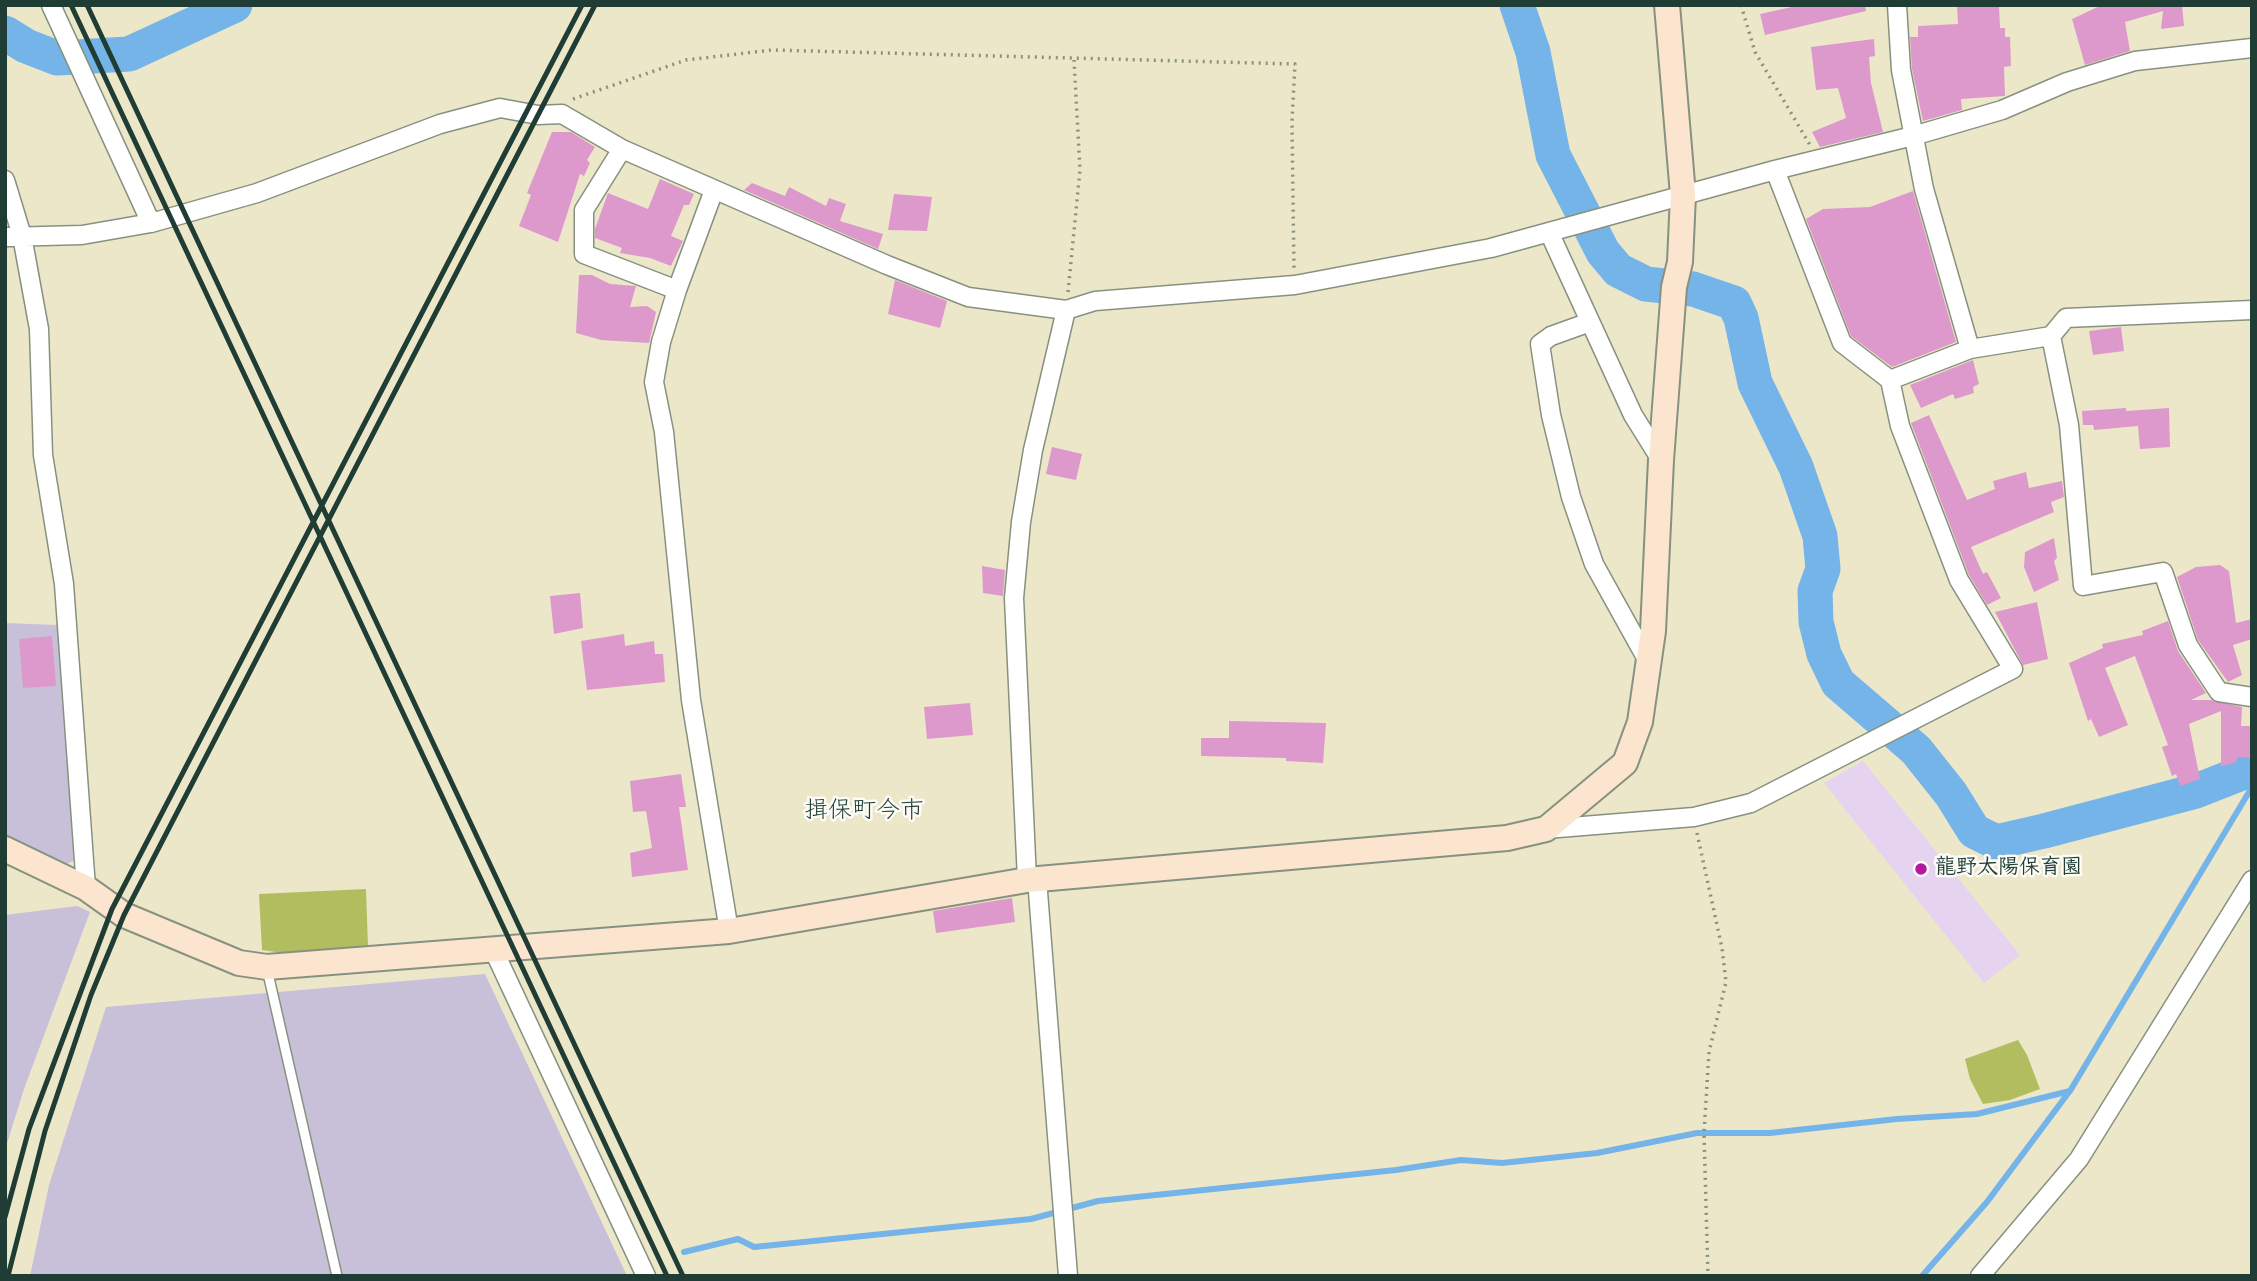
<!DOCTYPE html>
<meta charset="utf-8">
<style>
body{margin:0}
#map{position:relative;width:2257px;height:1281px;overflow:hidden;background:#ede7ca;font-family:Kalam,sans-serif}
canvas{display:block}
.frame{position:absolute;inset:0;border:7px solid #1f3d34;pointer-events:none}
</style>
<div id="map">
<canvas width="2257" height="1281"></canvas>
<div class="frame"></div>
</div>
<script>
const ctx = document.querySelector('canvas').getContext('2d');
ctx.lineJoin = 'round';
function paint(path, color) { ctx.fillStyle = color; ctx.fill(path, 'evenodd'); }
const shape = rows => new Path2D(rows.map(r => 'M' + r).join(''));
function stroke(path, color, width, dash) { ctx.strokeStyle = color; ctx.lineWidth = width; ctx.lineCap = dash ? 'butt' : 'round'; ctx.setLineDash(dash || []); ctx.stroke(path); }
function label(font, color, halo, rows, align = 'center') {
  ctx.font = font + ' Kalam,"Klee One",sans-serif'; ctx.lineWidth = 5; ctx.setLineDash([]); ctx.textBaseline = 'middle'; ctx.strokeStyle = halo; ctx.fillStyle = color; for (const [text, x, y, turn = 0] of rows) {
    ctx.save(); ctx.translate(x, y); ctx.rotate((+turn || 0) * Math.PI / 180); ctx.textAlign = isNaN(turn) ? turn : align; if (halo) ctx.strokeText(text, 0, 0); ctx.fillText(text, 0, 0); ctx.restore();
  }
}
paint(shape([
 [1863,761,2020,955,1984,983,1824,783]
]), '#e6d3f0');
paint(shape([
 [5,623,57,625,79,858,63,866,5,838],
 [77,906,90,912,24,1089,5,1150,5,915],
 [485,974,627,1276,30,1276,49,1185,106,1007]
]), '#c8c0d8');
paint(shape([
 [366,889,368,947,282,953,262,950,259,894],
 [2018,1040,2027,1055,2040,1089,2010,1100,1983,1104,1970,1079,1965,1059]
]), '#b1bd5f');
stroke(shape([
 [684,1252,738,1239,754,1247,1031,1219,1098,1201,1396,1170,1461,1160,1502,1163,1597,1153,1697,1133,1770,1133,1897,1119,1977,1114,2070,1091,2252,787],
 [1922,1276,1987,1202,2069,1092]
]), '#74b4e8', 6);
stroke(shape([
 [1517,5,1533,52,1553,155,1603,252,1618,270,1646,284,1693,289,1734,303,1741,318,1755,383,1796,467,1820,536,1823,569,1815,591,1816,622,1824,654,1838,683,1916,750,1951,794,1974,831,1996,842,2044,831,2196,791,2252,769],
 [5,33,26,46,57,58,129,54,235,5]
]), '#74b4e8', 35);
paint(shape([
 [1801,5,1865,5,1866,11,1765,35,1760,14],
 [1957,5,1999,5,2000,28,2005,28,2005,37,2010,37,2011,66,2004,67,2005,96,1961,99,1962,110,1923,121,1912,69,1910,37,1918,37,1918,26,1958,24],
 [2102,5,2182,5,2184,26,2161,29,2163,11,2125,22,2130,51,2085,65,2072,19],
 [1874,39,1875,56,1869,57,1871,83,1883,132,1820,147,1812,132,1846,118,1838,88,1816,90,1811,47],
 [552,132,571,132,595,147,587,160,590,163,584,176,580,174,558,242,519,226,531,195,527,193],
 [660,179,694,194,689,205,684,205,671,236,683,241,671,266,650,258,620,253,622,248,595,238,595,229,608,193,648,209],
 [752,183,785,196,789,187,826,206,829,198,846,204,840,221,883,234,878,249,744,190],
 [1913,191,1956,342,1892,367,1851,336,1806,219,1823,209,1870,207],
 [894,194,932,197,927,231,888,230],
 [579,275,592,275,610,284,636,286,630,307,647,306,656,312,649,343,601,340,576,333],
 [895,280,947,301,940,328,888,314],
 [2121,327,2124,351,2093,355,2089,331],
 [1973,360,1979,384,1973,387,1974,393,1955,399,1953,394,1921,408,1910,385],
 [2126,408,2126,411,2169,408,2170,447,2140,449,2138,426,2094,430,2093,425,2083,425,2082,411],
 [1929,415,1967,500,1995,489,1993,481,2026,472,2029,488,2062,481,2064,497,2051,502,2054,512,1971,547,1983,574,1987,572,2001,598,1987,605,1969,575,1911,423],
 [1052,447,1082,454,1076,480,1046,474],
 [2054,538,2057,558,2054,561,2059,580,2034,592,2024,567,2025,552],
 [2220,565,2229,571,2236,623,2252,619,2252,639,2233,645,2242,675,2228,682,2198,640,2177,577,2196,567],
 [982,566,1005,570,1003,596,983,593],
 [580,593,583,628,554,634,550,596],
 [2037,602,2048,659,2023,665,1995,612],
 [2168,621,2178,651,2206,693,2191,700,2211,700,2242,707,2241,726,2252,726,2250,758,2238,757,2235,763,2221,766,2221,711,2189,724,2200,779,2180,786,2176,774,2172,776,2162,747,2168,745,2135,656,2105,668,2128,725,2099,737,2091,719,2088,721,2069,663,2103,648,2102,644,2143,635,2142,631],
 [624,634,625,646,654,641,655,654,663,654,665,682,587,690,581,641],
 [52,636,56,686,23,688,19,639],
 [970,703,973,735,927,739,924,707],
 [1229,721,1326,723,1323,763,1286,761,1286,758,1201,756,1201,738,1229,738],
 [681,774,686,807,679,807,688,870,632,877,630,853,652,848,646,811,633,812,630,781],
 [1012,898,1015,922,936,933,933,911]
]), '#dd99cb');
const lane = shape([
 [267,969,337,1276]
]);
const street = shape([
 [51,5,151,223],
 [1897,5,1901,70,1924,189,1970,349],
 [622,149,584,210,584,254,677,290],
 [5,180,22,236,39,329,43,455,64,584,86,888],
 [714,190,677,290,661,342,654,382,664,432,691,700,729,931],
 [1549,232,1633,415,1661,460],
 [5,237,82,235,151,223,257,193,440,124,500,108,538,115,562,114,622,149,887,265,968,297,1066,310,1095,301,1295,285,1491,248,1775,170,1913,136,2002,110,2067,82,2135,61,2252,48],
 [1590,322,1551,336,1540,344,1551,415,1571,497,1594,564,1649,663],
 [2051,336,2066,318,2252,310],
 [1890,380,1970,349,2051,336,2069,425,2083,586,2163,572,2188,645,2219,692,2252,697],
 [1546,829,1694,817,1751,803,2013,669,1959,580,1900,426,1890,380,1842,343,1775,170],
 [1037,879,1068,1276],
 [1027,880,1014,598,1021,522,1033,450,1066,310],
 [494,951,646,1276],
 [1980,1276,2079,1159,2252,880]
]);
const secondary = shape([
 [5,849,86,888,124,915,239,963,267,967,729,931,1027,880,1507,838,1546,829,1625,763,1640,722,1653,631,1661,460,1674,287,1680,262,1683,195,1667,5]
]);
stroke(lane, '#86927f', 12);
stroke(street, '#86927f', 21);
stroke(secondary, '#86927f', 28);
stroke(shape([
 [1741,5,1755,52,1810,145],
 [573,99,686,60,772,50,1295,64,1292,122,1294,269],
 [1068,292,1080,170,1074,60],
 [1697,833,1722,948,1726,982,1709,1052,1704,1133,1708,1276]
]), '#86927f', 3.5, [2, 5]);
stroke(lane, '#fff', 9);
stroke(street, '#fff', 18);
stroke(secondary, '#fce5cf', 24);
stroke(shape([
 [71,5,667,1276],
 [87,5,683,1276],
 [5,1217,29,1129,112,909,582,5],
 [8,1276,45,1131,91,995,124,915,595,5]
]), '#1f3d34', 5);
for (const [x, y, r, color] of [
 [1921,869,7,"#b5179e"]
]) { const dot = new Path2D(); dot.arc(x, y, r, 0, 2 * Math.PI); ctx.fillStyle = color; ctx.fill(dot); stroke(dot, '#fdfcf7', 2.5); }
label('bold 21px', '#1f3d34', '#fdfcf7', [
 ["龍野太陽保育園",1935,869]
], 'left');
label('24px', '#1f3d34', '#fdfcf7', [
 ["揖保町今市",864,813]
]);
</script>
